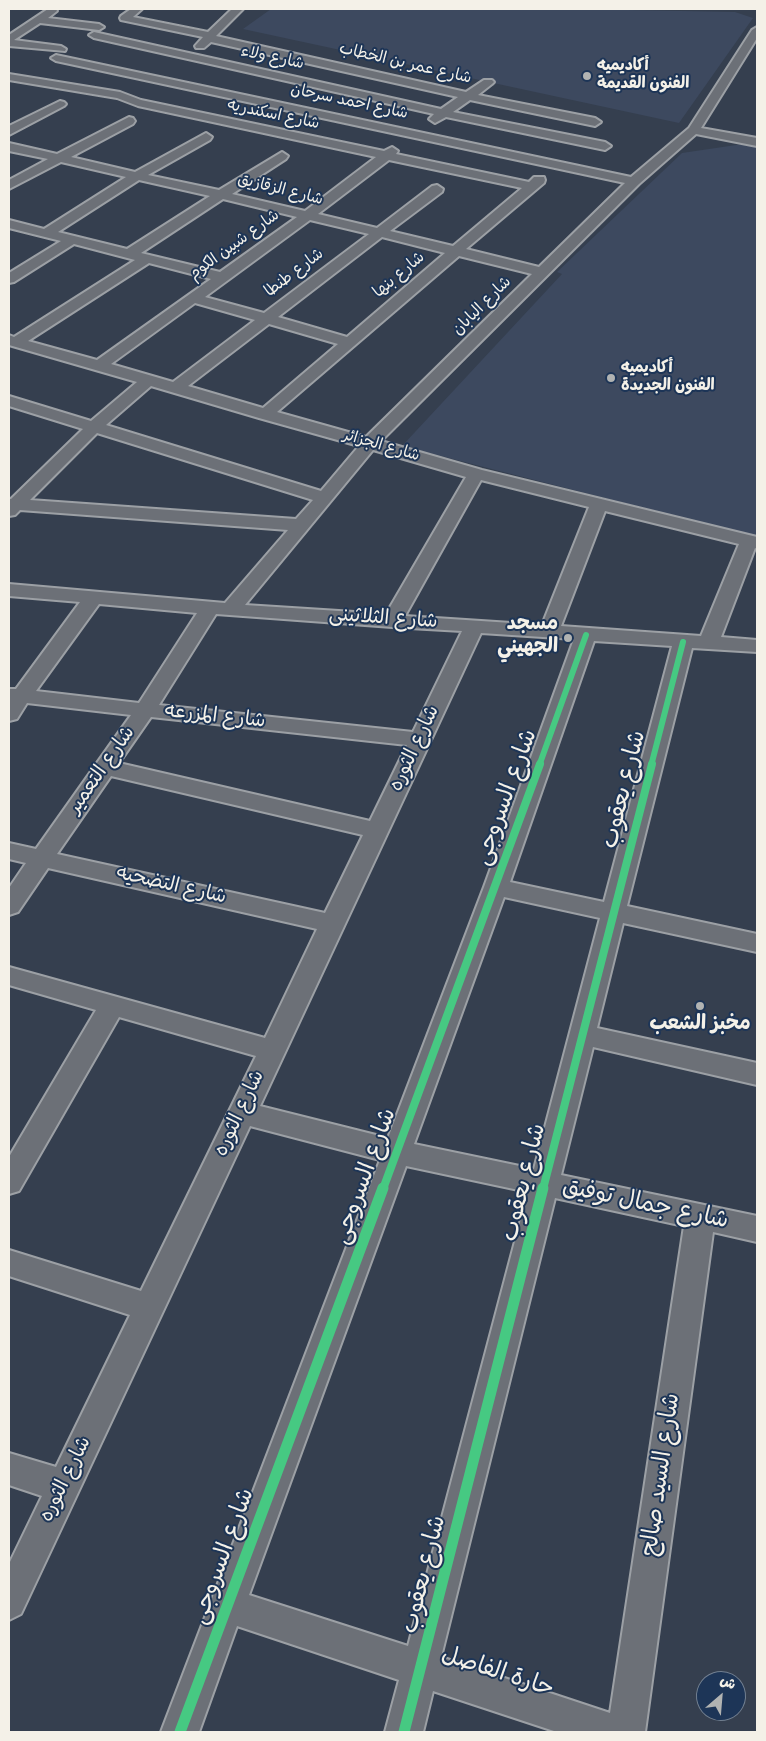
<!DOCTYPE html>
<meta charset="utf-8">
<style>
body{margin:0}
#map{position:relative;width:766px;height:1741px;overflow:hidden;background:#353f4f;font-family:"Indie Flower","Playpen Sans Arabic",sans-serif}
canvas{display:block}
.frame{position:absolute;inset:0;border:10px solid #f4f1e8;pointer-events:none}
.north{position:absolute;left:696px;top:1671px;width:50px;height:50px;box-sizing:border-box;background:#1d3557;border:1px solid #738091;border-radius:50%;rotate:27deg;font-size:14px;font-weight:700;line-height:20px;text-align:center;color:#f4f1e8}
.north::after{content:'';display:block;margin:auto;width:18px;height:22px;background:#b1b3b2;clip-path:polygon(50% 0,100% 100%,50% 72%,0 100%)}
</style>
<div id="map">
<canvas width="766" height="1741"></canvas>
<div class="frame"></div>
<div class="north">ش</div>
</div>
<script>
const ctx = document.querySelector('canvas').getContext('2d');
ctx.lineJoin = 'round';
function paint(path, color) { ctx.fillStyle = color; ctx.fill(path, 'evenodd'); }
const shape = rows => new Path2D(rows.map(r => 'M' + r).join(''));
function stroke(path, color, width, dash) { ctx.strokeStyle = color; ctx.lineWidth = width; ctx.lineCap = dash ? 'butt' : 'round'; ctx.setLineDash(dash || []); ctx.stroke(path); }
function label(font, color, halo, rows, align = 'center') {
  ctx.font = font + ' "Indie Flower","Playpen Sans Arabic",sans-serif'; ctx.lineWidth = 4; ctx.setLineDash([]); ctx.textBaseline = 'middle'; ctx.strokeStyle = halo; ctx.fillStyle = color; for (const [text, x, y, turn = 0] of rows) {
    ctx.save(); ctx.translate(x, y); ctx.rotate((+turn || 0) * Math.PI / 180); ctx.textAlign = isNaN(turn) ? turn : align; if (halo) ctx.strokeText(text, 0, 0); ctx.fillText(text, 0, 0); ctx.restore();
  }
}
paint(shape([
 [271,9,576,9,735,12,753,18,679,123,243,29],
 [743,144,757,146,757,537,402,446,562,274,557,272,682,153]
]), '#3d495f');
const minor = shape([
 [48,9,56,9,57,11,48,18,99,24,104,27,99,30,40,23,14,40,61,46,66,49,65,51,9,46,9,35,48,9],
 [131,9,142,9,133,17,208,32,232,9,243,9,216,36,466,92,484,80,492,80,494,82,492,84,478,95,595,118,601,122,595,126,470,100,453,112,605,142,611,146,605,150,446,117,435,123,429,119,434,114,94,38,89,35,94,32,441,109,458,97,211,42,204,48,196,48,195,46,203,37,121,20,120,18,121,16,131,9],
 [757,27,757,38,701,128,757,138,757,146,696,134,639,184,381,441,482,470,757,537,757,549,755,548,721,637,757,640,757,652,692,648,627,906,757,934,757,952,623,923,597,1028,757,1063,757,1085,593,1047,561,1175,757,1216,757,1242,713,1232,645,1732,557,1732,433,1691,423,1732,385,1732,399,1680,237,1626,199,1732,161,1732,380,1160,250,1126,21,1614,9,1620,9,1564,42,1496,9,1485,9,1453,56,1467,130,1315,9,1276,9,1250,141,1291,256,1056,119,1017,19,1191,9,1194,9,1157,96,1010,9,985,9,967,265,1038,317,929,48,868,18,912,9,915,9,888,26,863,9,859,9,843,36,849,131,715,27,703,17,719,9,721,9,689,16,689,80,602,9,596,9,584,225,603,288,530,20,510,15,515,9,516,9,499,11,499,83,429,9,406,9,396,91,421,137,382,9,345,9,335,14,337,135,260,74,244,14,282,9,283,9,273,61,241,9,228,9,220,44,229,126,177,61,162,9,189,9,180,48,159,9,151,9,143,57,154,129,117,133,118,135,121,133,124,71,157,135,172,206,133,212,137,210,140,148,175,219,190,282,152,288,156,286,159,232,194,305,211,376,157,138,106,117,98,9,80,9,74,120,92,141,100,384,151,392,147,398,151,396,154,529,182,534,177,544,177,545,180,544,183,466,249,539,267,625,183,56,61,51,58,56,55,631,177,689,128,752,30,757,27],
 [389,160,522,188,453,246,390,231,442,192,443,189,437,185,432,186,377,228,318,214,389,160],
 [139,180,210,196,127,249,58,232,139,180],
 [223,199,297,217,220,272,141,253,223,199],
 [310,220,369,234,264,313,205,297,310,220],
 [382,237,445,253,347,337,278,317,382,237],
 [459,256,532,274,366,437,277,412,459,256],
 [149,263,211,279,97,360,28,341,149,263],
 [195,303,255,320,173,382,111,364,195,303],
 [269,324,338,344,263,408,188,386,269,324],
 [151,386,259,418,359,446,321,491,106,425,151,386],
 [97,433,313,500,296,519,30,500,97,433],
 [373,450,466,477,386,614,245,605,373,450],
 [481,480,589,507,542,625,405,616,481,480],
 [605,511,739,544,701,636,561,626,605,511],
 [99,604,197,613,139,703,36,691,99,604],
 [216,614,392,627,462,631,413,732,159,705,216,614],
 [481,633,574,639,484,887,388,1138,260,1106,481,633],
 [594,641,672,646,604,902,510,882,594,641],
 [151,717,407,745,370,821,119,763,151,717],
 [111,776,363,835,325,913,57,854,111,776],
 [504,897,600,918,534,1169,414,1144,504,897],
 [406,1166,528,1192,408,1646,249,1595,406,1166],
 [555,1198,684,1226,610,1713,441,1657,555,1198],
 [60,101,64,102,66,104,64,106,9,135,9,126,60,101]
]);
stroke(minor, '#9ca0a5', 4);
paint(minor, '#6c7077');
stroke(shape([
 [539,766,586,635],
 [651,766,683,642]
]), '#46c982', 6);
stroke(shape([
 [383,1189,540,764],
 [543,1189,652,764]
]), '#46c982', 8);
stroke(shape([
 [180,1732,383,1188],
 [404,1732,543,1188]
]), '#46c982', 11);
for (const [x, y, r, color] of [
 [587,76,5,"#b1b3b2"],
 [611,378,5,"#b1b3b2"],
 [568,638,5,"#b1b3b2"],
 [700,1006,5,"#b1b3b2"]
]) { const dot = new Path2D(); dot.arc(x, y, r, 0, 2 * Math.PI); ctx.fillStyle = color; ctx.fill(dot); stroke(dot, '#1d3557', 2); }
label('16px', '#f4f1e8', '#1d3557', [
 ["شارع ولاء",272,59,12],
 ["شارع عمر بن الخطاب",405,65,13],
 ["شارع احمد سرحان",349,103,12],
 ["شارع اسكندريه",273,116,12],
 ["شارع الزقازيق",280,191,14],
 ["شارع شبين الكوم",235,246,-36],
 ["شارع طنطا",295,274,-37],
 ["شارع بنها",400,276,-40],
 ["شارع اليابان",483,307,-45],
 ["شارع الجزائر",381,447,16]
]);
label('bold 16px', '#f4f1e8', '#1d3557', [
 ["أكاديميه",597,67],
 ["الفنون القديمة",597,85],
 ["أكاديميه",621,369],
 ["الفنون الجديدة",621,387]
], 'left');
label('20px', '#f4f1e8', '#1d3557', [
 ["شارع الثلاثينى",383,620,4],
 ["شارع المزرعه",215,718,6],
 ["شارع الثوره",416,749,-65],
 ["شارع التعمير",103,771,-55],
 ["شارع التضحيه",171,887,13],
 ["شارع الثوره",241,1114,-65],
 ["شارع الثوره",67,1480,-64]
]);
label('bold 20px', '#f4f1e8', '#1d3557', [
 ["مسجد",558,626],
 ["الجهيني",558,649],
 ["مخبز الشعب",700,1026,"center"]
], 'right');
label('24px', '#f4f1e8', '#1d3557', [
 ["شارع يعقوب",626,790,-76],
 ["شارع السروجى",508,798,-70],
 ["شارع السروجى",367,1177,-70],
 ["شارع يعقوب",526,1183,-76],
 ["شارع جمال توفيق",645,1206,12],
 ["شارع السيد صالح",663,1475,-82],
 ["شارع السروجى",225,1557,-70],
 ["شارع يعقوب",426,1575,-76],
 ["حارة الفاصل",497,1674,18]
]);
</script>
